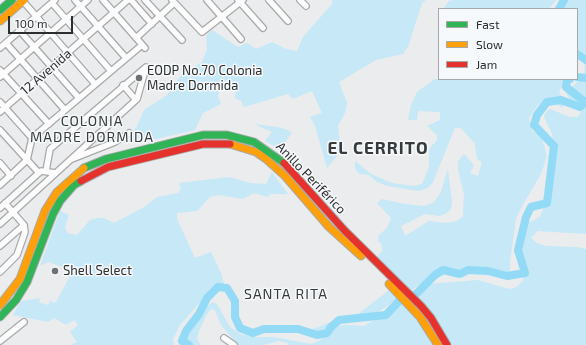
<!DOCTYPE html>
<meta charset="utf-8">
<style>
body{margin:0}
#map{position:relative;width:586px;height:345px;overflow:hidden;background:#eaeced;font-family:"Exo 2",sans-serif}
canvas{display:block}
.legend{position:absolute;left:438px;top:8px;width:140px;height:72px;box-sizing:border-box;background:#f6f9fb;border:1px solid #a6a8a9;margin:0;padding:5px 7px;list-style:none;font-size:12px;color:#2d2e2f}
.legend li{display:flex;align-items:center;gap:8px;height:20px}
.legend b{width:20px;border:1px solid #a6a8a9}
.scale{position:absolute;left:8px;top:16px;width:65px;height:18px;box-sizing:border-box;border:2px solid #2d2e2f;border-top:0;padding-left:5px;font-size:12px;line-height:14px;white-space:nowrap;color:#2d2e2f;-webkit-text-stroke:3px #f6f9fb;paint-order:stroke}
</style>
<div id="map">
<canvas width="586" height="345"></canvas>
<ul class="legend">
<li><b style="height:5px;background:#30b455"></b>Fast</li>
<li><b style="height:5px;background:#ff9f0a"></b>Slow</li>
<li><b style="height:5px;background:#e5322d"></b>Jam</li>
</ul>
<div class="scale">100 m</div>
</div>
<script>
const ctx = document.querySelector('canvas').getContext('2d');
ctx.lineJoin = 'round';
function paint(path, color) { ctx.fillStyle = color; ctx.fill(path, 'evenodd'); }
const shape = rows => new Path2D(rows.map(r => 'M' + r).join(''));
function stroke(path, color, width, dash) { ctx.strokeStyle = color; ctx.lineWidth = width; ctx.lineCap = dash ? 'butt' : 'round'; ctx.setLineDash(dash || []); ctx.stroke(path); }
function label(font, color, halo, rows, align = 'center') {
  ctx.font = font + ' "Exo 2",sans-serif'; ctx.lineWidth = 3; ctx.setLineDash([]); ctx.textBaseline = 'middle'; ctx.strokeStyle = halo; ctx.fillStyle = color; for (const [text, x, y, turn = 0] of rows) {
    ctx.save(); ctx.translate(x, y); ctx.rotate((+turn || 0) * Math.PI / 180); ctx.textAlign = isNaN(turn) ? turn : align; if (halo) ctx.strokeText(text, 0, 0); ctx.fillText(text, 0, 0); ctx.restore();
  }
}
paint(shape([
 [332,0,426,0,422,3,408,47,403,54,376,60,339,82,347,103,345,113,338,126,341,151,327,168,315,126,310,117,322,113,312,91,293,99,288,94,244,107,241,101,235,98,236,83,226,80,220,88,218,96,221,104,203,113,195,130,143,142,128,139,137,126,144,110,167,95,182,74,202,62,207,49,206,36,212,30,238,47,247,43,256,49,272,42,286,49,297,51,303,37,332,4],
 [453,0,556,0,549,9,443,9,449,1],
 [567,0,586,0,586,234,538,231,531,238,537,243,546,246,577,247,586,249,586,345,288,345,288,343,279,341,263,345,238,345,221,325,215,310,211,309,207,314,199,331,197,339,201,345,181,345,186,330,207,306,213,302,217,304,230,327,240,334,256,337,273,337,312,344,322,339,336,326,348,325,364,326,409,299,428,284,478,280,509,289,517,287,523,280,523,267,520,256,522,234,524,225,540,217,546,202,553,142,552,134,544,117,546,112,550,109,570,117,577,117,581,113,577,105,571,101,566,93,582,77,585,70,584,62,577,56,577,9,563,9],
 [435,79,568,79,559,91,563,102,563,108,553,102,545,101,538,105,529,118,532,131,541,135,547,156,541,174,520,210,516,219,510,261,510,271,504,275,497,276,469,270,441,271,378,312,363,319,340,322,313,333,302,333,342,318,358,314,388,291,390,285,377,257,382,251,382,245,378,241,379,235,387,228,391,218,377,203,382,199,405,204,423,206,433,203,440,194,448,169,452,202,451,209,447,213,440,216,425,214,401,226,405,236,429,221,446,223,457,221,463,216,464,194,458,170,458,161,464,154,474,165,470,173,478,176,482,162,477,159,475,144,461,128,455,128,433,182,428,188,418,191,388,186,377,182,369,175,359,174,355,168,355,161,371,174,392,183,413,186,422,184,429,167,429,149,437,140,437,135,427,126,440,120,440,112,418,111,417,120,408,120,411,105,417,92],
 [254,124,278,127,288,130,292,133,280,149,265,141,272,132],
 [272,172,288,194,270,194,268,197,254,193,243,199,219,195,210,197,197,211,177,213,177,219,195,258,211,252,221,273,225,288,220,286,212,289,180,325,173,339,174,345,70,345,77,342,70,332,78,325,74,320,66,325,54,318,48,322,13,315,21,301,40,298,39,302,48,305,51,299,52,303,56,302,70,276,68,269,48,262,40,266,60,211,69,215,65,227,67,233,77,235,90,220,97,218,104,218,114,223,146,206,157,197,179,193,181,188,179,183,229,177,250,183,266,184]
]), '#c6e8f7');
stroke(shape([
 [559,9,564,0],
 [577,54,586,60],
 [577,77,586,78],
 [189,345,182,341,186,331,199,314,207,298,218,287,227,288,235,301,235,317,240,328,253,333,264,329,298,329,317,335,327,333,331,327,339,320,386,315,400,300,416,294,435,275,443,270,460,274,468,270,488,271,507,276,525,273,518,250,526,217,531,207,547,203,554,146,534,125,537,115,547,102,561,100,580,107,585,102,566,87,567,80,570,79]
]), '#93daf6', 8);
const street = shape([
 [22,0,95,84],
 [75,0,126,58],
 [103,0,145,48],
 [131,0,152,24],
 [145,0,182,40],
 [172,0,202,32,243,0],
 [207,0,241,39],
 [238,0,263,28],
 [269,0,288,21],
 [300,0,306,6],
 [52,3,111,71],
 [20,31,79,98],
 [136,38,174,3],
 [6,43,65,110],
 [0,48,55,0],
 [0,70,49,124],
 [0,77,88,0],
 [123,85,136,100],
 [0,102,32,138],
 [0,112,128,0],
 [0,130,39,173],
 [72,159,115,142,129,133],
 [0,163,11,176],
 [0,185,27,160,32,138,142,45],
 [5,203,24,225],
 [0,208,41,171,56,173],
 [0,224,137,99,146,67,50,149,46,171],
 [0,246,24,225],
 [0,272,17,255,25,232,24,225],
 [224,338,234,345],
 [0,341,24,322]
]);
const fast = shape([
 [0,10,12,0],
 [84,168,106,159,203,135,227,135,254,142,284,163],
 [0,317,16,300,27,282,53,214,60,201,74,185,81,181]
]);
const slow = shape([
 [0,21,24,0],
 [230,144,256,152,266,159,285,176,329,227,361,256],
 [389,284,420,317,438,345],
 [0,305,20,279,45,211,57,192,84,168]
]);
const jam = shape([
 [284,163,345,231,421,306,431,318,447,345],
 [81,181,108,167,203,144,230,144]
]);
stroke(street, '#a8a9aa', 8);
stroke(fast, '#a8a9aa', 9);
stroke(slow, '#a8a9aa', 9);
stroke(jam, '#a8a9aa', 9);
stroke(street, '#fcfcfc', 5.5);
stroke(fast, '#30b455', 7);
stroke(slow, '#ff9f0a', 7);
stroke(jam, '#e5322d', 7);
for (const [x, y, r, color] of [
 [139,78,4,"#6f7072"],
 [55,271,4,"#6f7072"]
]) { const dot = new Path2D(); dot.arc(x, y, r, 0, 2 * Math.PI); ctx.fillStyle = color; ctx.fill(dot); stroke(dot, '#f6f9fb', 1.5); }
label('13px', '#2d2e2f', '#f6f9fb', [
 ["EODP No.70 Colonia",147,71],
 ["Madre Dormida",147,86],
 ["Shell Select",63,271]
], 'left');
label('13px', '#2d2e2f', '#f6f9fb', [
 ["12 Avenida",46,72,-41],
 ["Anillo Periférico",311,178,46]
]);
ctx.letterSpacing = '1px';
label('14px', '#383b3c', '#f6f9fb', [
 ["COLONIA",92,121],
 ["MADRE DORMIDA",92,137],
 ["SANTA RITA",286,294]
]);
ctx.letterSpacing = '0px';
ctx.letterSpacing = '1px';
label('bold 17px', '#383b3c', '#f6f9fb', [
 ["EL CERRITO",378,148]
]);
ctx.letterSpacing = '0px';
</script>
